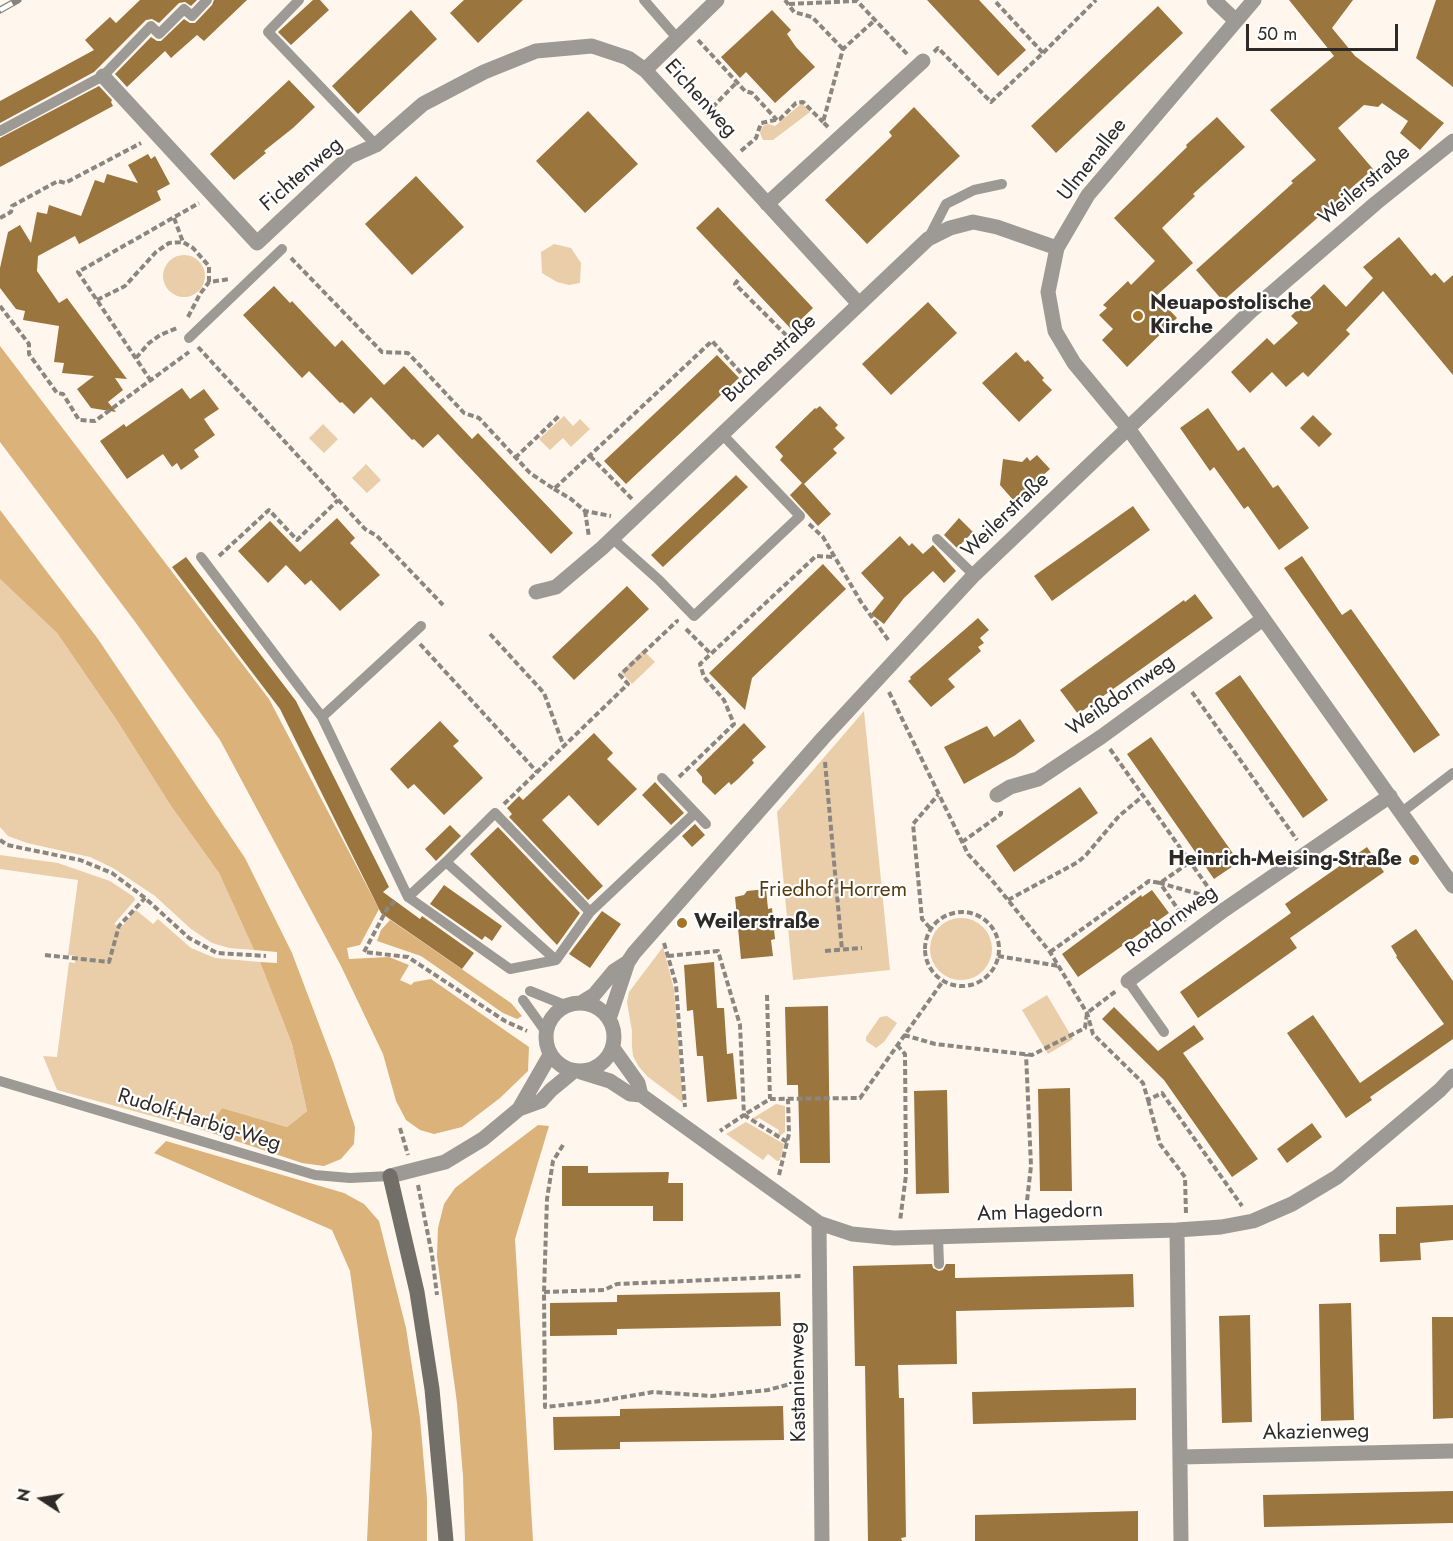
<!DOCTYPE html>
<meta charset="utf-8">
<style>
body{margin:0}
#map{position:relative;width:1453px;height:1541px;overflow:hidden;background:#fff7ed;font-family:Jost,sans-serif}
canvas{display:block}
.north{position:absolute;left:12px;top:1469px;width:60px;height:60px;-webkit-text-stroke:4px #fff;paint-order:stroke;rotate:282deg;font-size:16px;font-weight:700;line-height:24px;text-align:center;color:#2d2a27}
.north::after{content:'';display:block;margin:auto;width:21px;height:27px;background:#2d2a27;clip-path:polygon(50% 0,100% 100%,50% 72%,0 100%)}
.scale{position:absolute;left:1246px;top:24px;width:152px;height:27px;box-sizing:border-box;border:3px solid #2d2a27;border-top:0;padding-left:8px;font-size:18px;line-height:21px;white-space:nowrap;color:#2d2a27;-webkit-text-stroke:4px #fff;paint-order:stroke}
</style>
<div id="map">
<canvas width="1453" height="1541"></canvas>
<div class="north">N</div>
<div class="scale">50 m</div>
</div>
<script>
const ctx = document.querySelector('canvas').getContext('2d');
ctx.lineJoin = 'round';
function paint(path, color) { ctx.fillStyle = color; ctx.fill(path, 'evenodd'); }
const shape = rows => new Path2D(rows.map(r => 'M' + r).join(''));
function stroke(path, color, width, dash) { ctx.strokeStyle = color; ctx.lineWidth = width; ctx.lineCap = dash ? 'butt' : 'round'; ctx.setLineDash(dash || []); ctx.stroke(path); }
function label(font, color, halo, rows, align = 'center') {
  ctx.font = font + ' Jost,sans-serif'; ctx.lineWidth = 4.5; ctx.setLineDash([]); ctx.textBaseline = 'middle'; ctx.strokeStyle = halo; ctx.fillStyle = color; for (const [text, x, y, turn = 0] of rows) {
    ctx.save(); ctx.translate(x, y); ctx.rotate((+turn || 0) * Math.PI / 180); ctx.textAlign = isNaN(turn) ? turn : align; if (halo) ctx.strokeText(text, 0, 0); ctx.fillText(text, 0, 0); ctx.restore();
  }
}
paint(shape([
 [802,103,810,112,773,140,763,140,760,133,763,126,768,124,775,126],
 [554,244,571,248,581,263,580,283,569,285,557,282,542,273,541,252],
 '163 276a21 21 0 1 1 42 0a21 21 0 1 1-42 0Z',
 [564,416,573,426,580,419,590,429,571,447,563,438,550,450,539,439],
 [323,424,338,439,324,453,309,438],
 [366,464,381,480,367,493,352,478],
 [0,579,57,633,116,719,171,806,219,873,254,950,229,948,212,943,191,929,155,896,113,868,90,857,27,843,8,836,0,827],
 [643,650,655,662,632,684,621,672],
 [864,711,890,970,793,980,777,812],
 [0,855,58,863,110,881,134,897,135,900,114,924,119,926,119,930,136,910,153,924,158,919,191,948,215,958,260,962,292,1044,307,1111,287,1127,222,1108,206,1131,57,1090,43,1056,57,1057,69,962,75,963,76,956,68,955,78,880,0,869],
 '930 949a31 31 0 1 1 62 0a31 31 0 1 1-62 0Z',
 [663,947,674,989,683,1103,648,1077,639,1067,633,1056,632,1047,632,1031,627,1002,629,992],
 [1047,995,1073,1039,1048,1054,1022,1010],
 [887,1016,897,1023,884,1042,876,1048,866,1041,866,1037,880,1017],
 [776,1104,785,1106,785,1132,781,1135,778,1134,779,1130,759,1118,756,1120,753,1118],
 [746,1122,784,1144,780,1160,777,1161,768,1154,763,1160,726,1134]
]), '#e9cea9');
paint(shape([
 [0,346,269,699,379,909,360,945,347,948,349,959,389,957,409,965,400,980,411,985,414,982,431,979,529,1047,528,1071,500,1098,462,1127,434,1134,420,1130,406,1120,396,1101,383,1054,341,966,220,740,133,619,0,442],
 [0,510,98,639,245,858,292,953,334,1064,355,1127,354,1144,341,1159,324,1166,302,1163,206,1131,222,1108,287,1127,307,1111,292,1044,260,962,277,963,277,952,254,950,219,873,171,806,116,719,57,633,0,579],
 [386,917,511,1003,522,1016,517,1019,503,1013,421,956,377,941,381,930,390,920],
 [538,1125,549,1126,515,1239,533,1541,465,1541,463,1476,457,1403,437,1257,438,1228,444,1204,455,1188],
 [166,1141,344,1193,364,1204,379,1221,406,1328,420,1418,427,1499,427,1541,367,1541,372,1433,350,1271,332,1230,154,1153]
]), '#dab27a');
paint(shape([
 [140,0,197,0,191,6,185,2,179,3,159,23,152,19,146,20,94,72,0,123,0,101,94,50,85,40,110,17,116,23],
 [214,0,247,0,204,41,197,35,171,58,165,51,127,87,115,74,151,37,157,41,161,41,184,19,190,23,195,23,212,5],
 [313,0,320,0,329,10,291,45,278,32],
 [464,0,523,0,478,43,450,13],
 [927,0,979,0,1026,50,998,76],
 [1289,0,1353,0,1332,28,1355,56,1444,123,1420,150,1400,133,1408,121,1382,103,1378,107,1364,105,1338,128,1373,169,1223,301,1196,270,1293,183,1291,181,1316,160,1270,110,1334,56],
 [1436,0,1453,0,1453,87,1416,58],
 [1158,6,1183,33,1056,153,1031,126],
 [411,10,437,39,358,114,332,86],
 [772,10,791,30,787,34,796,47,815,67,775,103,746,72,740,78,721,57],
 [289,80,315,107,293,128,264,151,266,153,234,180,210,154],
 [99,86,112,100,111,102,113,106,0,167,0,138],
 [914,107,960,156,867,244,825,200,892,136,889,132],
 [588,111,638,164,585,213,536,161],
 [1217,117,1245,147,1193,194,1195,196,1162,228,1193,263,1156,296,1177,318,1127,367,1102,340,1113,329,1099,315,1107,308,1103,305,1128,281,1131,285,1155,261,1114,218,1187,147,1186,145],
 [148,154,151,159,155,156,170,184,157,191,161,200,79,244,75,236,38,256,37,271,59,303,67,298,127,379,115,378,123,390,108,402,116,412,91,408,77,389,94,376,62,373,64,363,54,362,59,326,23,320,25,311,16,309,0,288,0,268,8,232,20,225,31,243,37,212,47,214,49,205,81,216,95,180,104,183,107,174,138,183,128,165],
 [416,176,464,227,412,275,365,224],
 [718,207,813,308,791,329,696,228],
 [1399,237,1431,276,1435,273,1444,283,1453,275,1453,375,1383,291,1346,330,1350,334,1308,377,1303,372,1286,387,1272,372,1250,393,1231,372,1267,338,1274,345,1298,323,1291,316,1324,284,1346,307,1373,278,1363,267],
 [274,286,290,303,292,301,335,347,342,340,384,385,404,366,472,439,478,433,573,533,551,554,438,434,423,448,414,439,412,440,371,397,354,414,342,402,340,403,309,371,302,378,243,315],
 [928,302,957,333,891,395,862,364],
 [1016,352,1025,362,1028,360,1044,378,1042,380,1052,390,1019,422,982,383],
 [717,355,739,378,626,484,604,461],
 [182,388,190,399,204,389,219,409,204,419,215,435,194,450,199,457,181,470,177,463,172,467,163,454,127,479,100,441,124,424,126,427],
 [820,406,838,425,835,428,845,438,833,449,837,453,804,484,831,514,818,526,790,495,802,483,780,460,783,456,775,447,815,408,816,409],
 [1208,408,1238,451,1244,447,1273,488,1278,485,1309,528,1279,550,1248,506,1244,509,1214,467,1210,471,1180,428],
 [1313,415,1332,434,1319,447,1300,428],
 [1037,455,1050,469,1014,501,1000,485,1003,459,1022,462,1027,457,1030,461],
 [736,475,748,487,663,567,651,555],
 [1133,506,1150,530,1052,601,1034,576],
 [337,518,355,538,350,543,380,575,340,611,311,580,305,585,286,565,268,583,238,551,270,521,300,552],
 [959,518,973,532,957,548,944,535],
 [900,536,909,546,912,543,923,554,933,545,956,571,944,583,933,571,904,598,884,624,871,614,884,598,861,573],
 [1302,556,1342,615,1351,609,1440,735,1414,753,1284,568],
 [186,557,296,701,389,887,383,892,420,919,422,916,474,953,462,969,381,913,280,709,172,567],
 [823,564,846,589,752,678,745,710,709,673],
 [627,586,649,609,574,680,552,657],
 [1195,594,1213,618,1078,714,1060,690,1184,600,1185,602],
 [978,618,989,630,980,638,984,643,978,647,981,651,948,679,955,687,931,707,908,681,911,679,910,677],
 [1240,675,1328,800,1303,818,1215,693],
 [1020,719,1035,741,1014,756,964,784,944,747,987,726,994,737],
 [440,721,459,741,453,746,483,778,444,815,414,784,408,789,390,769],
 [744,723,766,747,752,760,754,763,738,779,731,785,729,782,715,795,702,782,702,777,696,770],
 [594,733,613,753,607,759,637,789,598,826,569,795,542,820,603,886,588,900,509,817,512,814,507,808,519,796,523,800],
 [1151,737,1239,862,1214,879,1127,754],
 [655,782,684,813,671,825,642,795],
 [1080,787,1098,813,1014,872,996,846],
 [695,824,705,835,692,847,682,836],
 [450,825,461,836,436,861,425,849],
 [498,827,580,913,557,945,470,854],
 [1367,847,1384,872,1290,938,1297,948,1198,1018,1180,992,1291,913,1285,904],
 [444,885,502,926,492,941,485,936,482,940,430,904],
 [766,889,768,909,772,908,773,919,775,939,771,940,773,956,741,959,735,897,744,895,747,891],
 [1152,890,1169,913,1078,977,1062,954,1141,895,1142,897],
 [602,911,621,924,590,968,569,954],
 [1416,929,1453,981,1453,1039,1370,1097,1372,1100,1346,1118,1287,1033,1313,1015,1360,1083,1444,1024,1396,957,1397,956,1391,946],
 [714,962,717,1008,724,1008,727,1054,733,1053,737,1099,707,1102,703,1056,697,1056,693,1010,687,1011,684,965],
 [828,1006,830,1163,800,1163,798,1085,787,1085,785,1007],
 [1114,1007,1158,1051,1194,1025,1204,1039,1183,1053,1258,1159,1232,1177,1164,1080,1102,1019],
 [1070,1088,1072,1191,1040,1191,1038,1089],
 [947,1090,949,1193,916,1194,914,1091],
 [1312,1123,1322,1137,1287,1163,1277,1149],
 [562,1166,588,1166,588,1173,669,1172,668,1183,683,1183,683,1221,653,1221,653,1206,562,1206],
 [1453,1205,1453,1240,1420,1243,1421,1260,1380,1262,1379,1234,1396,1234,1396,1207],
 [932,1264,933,1268,939,1271,943,1270,946,1264,955,1264,955,1278,1133,1274,1134,1307,956,1311,957,1364,898,1365,899,1398,904,1398,906,1537,901,1538,902,1541,868,1541,865,1366,855,1366,853,1266],
 [780,1292,781,1326,617,1329,617,1335,550,1336,550,1303,617,1302,617,1295],
 [1351,1303,1354,1420,1321,1421,1319,1304],
 [1250,1315,1252,1422,1222,1423,1219,1316],
 [1432,1317,1453,1317,1453,1418,1433,1419],
 [1136,1388,1136,1420,973,1424,972,1392],
 [783,1406,784,1440,620,1442,620,1449,554,1450,553,1417,620,1416,620,1409],
 [1453,1491,1453,1523,1264,1527,1263,1495],
 [1138,1511,1138,1541,975,1541,975,1515]
]), '#9b753e');
stroke(shape([
 [785,0,794,12,812,17,843,49],
 [789,4,857,1,907,54],
 [698,40,745,91,752,93,777,120],
 [934,52,938,48,991,102,1043,53,994,0],
 [1043,53,1096,0],
 [706,114,737,82],
 [828,127,823,122,843,49,875,20],
 [741,151,756,138,761,123,780,119,796,103,803,102,823,122],
 [0,218,11,212,12,206,58,181,65,183,141,143],
 [174,218,183,242],
 [291,258,382,352,408,353,464,413,479,418,530,473,554,489,712,341,751,384],
 [738,280,735,284,795,344],
 [97,300,125,286,156,252,169,243,183,242,193,248,209,266,209,282],
 [0,306,29,344,29,354,57,393,63,394,79,420,95,421,189,352],
 [188,317,200,294,209,282,230,279],
 [198,347,365,529,377,536,443,605],
 [136,358,149,343,160,335,177,328],
 [151,381,78,272,199,203],
 [590,456,632,499],
 [515,458,559,416],
 [554,489,571,499,585,511,611,516],
 [585,511,589,537],
 [809,524,823,537,861,602,889,641],
 [219,556,269,510,297,540,338,500],
 [686,629,711,654],
 [490,634,544,693,564,747],
 [420,644,537,772],
 [889,692,968,854,991,879,1050,952,1087,1013,1093,1034,1143,1083,1148,1100,1162,1093,1242,1206],
 [1192,692,1297,840],
 [1110,749,1215,897],
 [825,762,842,950],
 [679,777,734,724,724,700,704,677,700,664,816,556,834,557],
 [504,804,628,684,620,675,677,621,676,620],
 [0,840,7,845,80,860,112,873,145,898,189,938,217,953,266,956],
 [962,842,1001,814,1001,809],
 [1008,900,1078,862,1086,855,1119,816,1143,796],
 [395,901,387,909,364,952,408,957,505,1021,527,1031],
 '925 949a37 37 0 1 1 74 0a37 37 0 1 1-74 0Z',
 [1186,921,1160,883,1213,898],
 [930,928,922,919,913,824,938,795],
 [664,943,676,984,685,1107],
 [825,951,862,948],
 [1050,952,1149,881,1160,883,1190,862],
 [45,955,109,962,119,926,145,898],
 [668,956,718,951,740,1025,744,1115,720,1131],
 [998,956,1059,966],
 [767,995,770,1099],
 [904,1035,935,1044,1032,1055,1085,1028,1087,1013,1116,991],
 [897,1045,905,1054,906,1175,900,1221],
 [1148,1100,1160,1144,1185,1177,1186,1214],
 [400,1128,408,1155],
 [787,1142,744,1115,770,1099,860,1098,943,981],
 [563,1145,553,1161,547,1199,544,1292,545,1407,601,1401,653,1392,712,1396,768,1390,805,1380],
 [779,1175,789,1134,788,1099],
 [418,1185,432,1255,437,1295],
 [1025,1218,1031,1166,1026,1054],
 [544,1292,604,1290,617,1284,802,1276]
]), '#8c8680', 4, [6, 3]);
stroke(shape([
 [299,0,268,32,376,145],
 [644,0,677,38],
 [0,131,103,76,151,26,159,34,184,9,192,16,207,0],
 [928,239,946,204,974,190,1002,184],
 [189,338,282,249],
 [612,538,659,580,694,616,800,516,721,433],
 [937,539,974,575],
 [201,557,322,717,408,897,510,969,556,960,590,912,695,813],
 [322,717,421,626],
 [662,778,706,824],
 [1402,812,1453,773],
 [408,897,446,862],
 [556,960,446,862,495,813,590,912],
 [1128,981,1164,1032],
 [530,991,567,1006],
 [523,1000,546,1032],
 [0,1081,315,1175,350,1178,390,1176],
 [938,1237,939,1264]
]), '#9d9a96', 10);
stroke(shape([
 [1214,0,1236,21],
 [1254,0,1088,195,1057,248,1048,292,1055,331,1074,363,1128,428,1453,886],
 [645,70,717,0],
 [103,76,257,243,349,157,376,145,423,104,484,72,536,51,592,46,628,58,645,70,859,304],
 [767,204,923,61],
 [536,592,556,587,602,548,928,239,950,228,973,222,997,227,1057,248],
 [997,795,1010,787,1038,779,1101,737,1263,619],
 [1128,981,1224,910,1390,796],
 '546 1037a34 34 0 1 1 68 0a34 34 0 1 1-68 0Z',
 [581,1003,594,995,614,971,628,962],
 [609,1019,628,962,634,953,823,738,974,575,1251,311,1376,203,1453,141],
 [613,1048,638,1083,641,1095],
 [581,1072,610,1081,630,1094,641,1095,819,1223,852,1234,894,1238,1177,1230,1221,1227,1253,1221,1292,1204,1337,1177,1440,1090,1453,1076],
 [519,1109,550,1055],
 [390,1176,445,1162,483,1139,519,1109,541,1101,551,1090,574,1071],
 [819,1223,822,1541],
 [1177,1230,1181,1541],
 [1180,1457,1453,1451]
]), '#9d9a96', 15);
stroke(shape([
 [390,1176,417,1292,432,1389,446,1541]
]), '#726e68', 15);
const rail = shape([
 [0,10,18,0]
]);
stroke(rail, '#88837d', 7);
stroke(rail, '#fff', 4.5, [14]);
for (const [x, y, r, color] of [
 [1138,316,6,"#a47529"],
 [1414,860,6,"#a47529"],
 [682,923,6,"#a47529"]
]) { const dot = new Path2D(); dot.arc(x, y, r, 0, 2 * Math.PI); ctx.fillStyle = color; ctx.fill(dot); stroke(dot, '#fff', 2); }
label('21px', '#2d2a27', '#fff', [
 ["Eichenweg",700,99,48],
 ["Ulmenallee",1093,160,-52],
 ["Fichtenweg",302,175,-41],
 ["Weilerstraße",1365,186,-40],
 ["Buchenstraße",770,359,-43],
 ["Weilerstraße",1006,516,-44],
 ["Weißdornweg",1121,696,-35],
 ["Rotdornweg",1172,922,-36],
 ["Rudolf-Harbig-Weg",199,1121,17],
 ["Am Hagedorn",1040,1213,-2],
 ["Kastanienweg",799,1382,-91],
 ["Akazienweg",1316,1433,-1]
]);
label('bold 21px', '#2d2a27', '#fff', [
 ["Neuapostolische",1150,304],
 ["Kirche",1150,328],
 ["Heinrich-Meising-Straße",1402,860,"right"],
 ["Weilerstraße",694,923]
], 'left');
label('21px', '#563b0e', '#fff', [
 ["Friedhof Horrem",833,891]
]);
</script>
